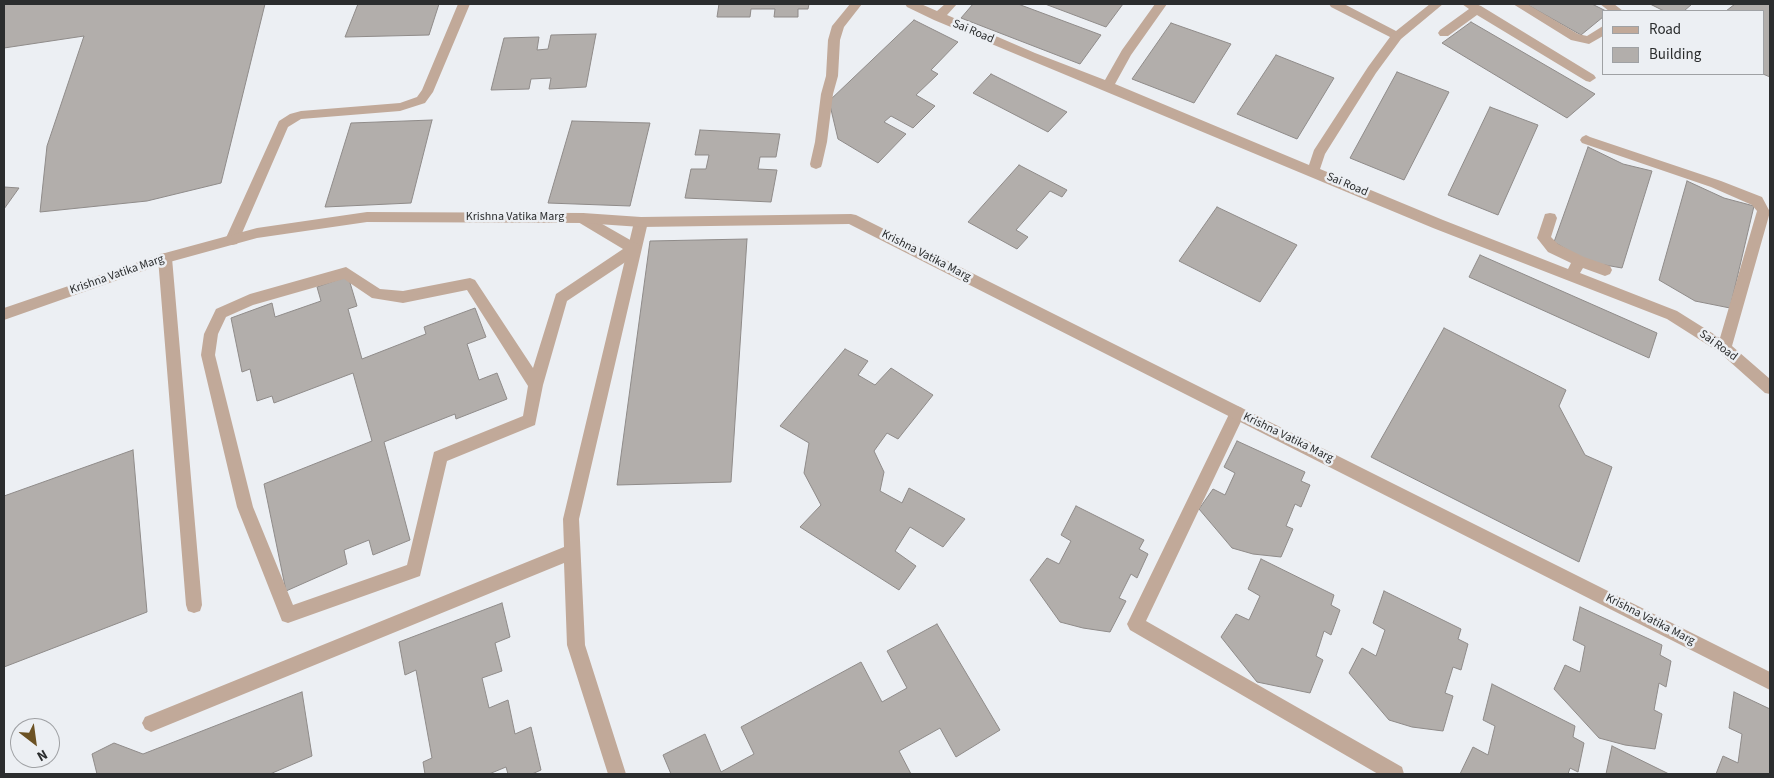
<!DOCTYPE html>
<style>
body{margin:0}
#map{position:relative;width:1774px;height:778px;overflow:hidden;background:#eceff3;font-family:"Source Sans 3",sans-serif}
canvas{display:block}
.frame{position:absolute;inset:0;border:5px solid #2b2d2e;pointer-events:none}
.legend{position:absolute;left:1602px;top:10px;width:162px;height:65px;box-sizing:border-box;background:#eceff3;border:1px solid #9fa1a4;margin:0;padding:6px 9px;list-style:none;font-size:15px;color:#2b2d2e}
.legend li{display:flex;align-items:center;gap:10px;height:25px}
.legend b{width:25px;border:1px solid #9fa1a4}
.north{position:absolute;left:10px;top:718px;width:50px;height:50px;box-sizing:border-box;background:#eceff3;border:1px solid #9fa1a4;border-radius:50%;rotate:150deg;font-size:14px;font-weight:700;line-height:20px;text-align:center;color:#2b2d2e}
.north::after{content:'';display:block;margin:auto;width:18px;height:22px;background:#6c5224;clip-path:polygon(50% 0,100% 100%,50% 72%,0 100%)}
</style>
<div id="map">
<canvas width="1774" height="778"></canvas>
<div class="frame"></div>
<ul class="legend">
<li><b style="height:6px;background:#c1a999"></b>Road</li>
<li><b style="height:14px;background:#b2aeab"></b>Building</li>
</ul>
<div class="north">N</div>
</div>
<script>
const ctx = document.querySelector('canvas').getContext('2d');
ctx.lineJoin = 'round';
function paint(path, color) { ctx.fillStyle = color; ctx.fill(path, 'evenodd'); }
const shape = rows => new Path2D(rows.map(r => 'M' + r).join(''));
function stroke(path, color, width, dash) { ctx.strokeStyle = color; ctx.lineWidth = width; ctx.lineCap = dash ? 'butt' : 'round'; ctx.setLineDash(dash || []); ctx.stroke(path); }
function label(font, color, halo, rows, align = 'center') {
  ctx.font = font + ' "Source Sans 3",sans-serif'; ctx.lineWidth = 5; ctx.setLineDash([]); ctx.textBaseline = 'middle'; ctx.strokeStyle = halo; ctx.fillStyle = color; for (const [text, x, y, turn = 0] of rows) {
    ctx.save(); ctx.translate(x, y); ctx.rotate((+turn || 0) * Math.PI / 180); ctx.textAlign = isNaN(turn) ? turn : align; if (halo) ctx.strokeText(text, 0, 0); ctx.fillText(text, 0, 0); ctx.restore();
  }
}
const building = shape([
 [4,4,265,4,221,183,147,201,40,212,47,146,84,36,4,48,4,4],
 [358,4,439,4,429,35,345,37,358,4],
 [719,4,809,4,808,9,798,9,798,17,774,17,775,9,751,9,750,17,717,17,719,4],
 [973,4,1018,4,1101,35,1080,64,961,18,973,4],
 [1045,4,1123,4,1106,27,1045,4],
 [1526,4,1592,4,1606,11,1603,11,1603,17,1581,35,1526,4],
 [1650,4,1692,4,1684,11,1664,11,1650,4],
 [1735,4,1770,4,1770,77,1763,74,1763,11,1726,11,1735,4],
 [914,20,958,42,931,70,938,74,916,95,935,106,913,128,891,116,884,122,906,134,878,163,838,139,829,101,914,20],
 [1471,22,1595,94,1567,118,1442,43,1471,22],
 [1171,23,1231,44,1194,103,1132,79,1171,23],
 [596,34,586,87,549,89,551,78,531,79,529,89,491,90,504,38,539,37,537,50,548,49,551,35,596,34],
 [1276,55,1334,78,1297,139,1237,114,1276,55],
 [1397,72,1449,92,1404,180,1350,158,1397,72],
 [991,74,1067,112,1048,132,973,93,991,74],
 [1490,107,1538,125,1498,215,1448,195,1490,107],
 [432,120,411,203,325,207,351,123,432,120],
 [572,121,650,123,630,206,548,203,572,121],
 [700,130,780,134,776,157,760,157,758,169,777,170,771,202,685,198,691,169,706,169,709,155,695,155,700,130],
 [1588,147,1623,164,1652,171,1622,268,1588,262,1554,242,1588,147],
 [1019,165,1067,190,1062,197,1050,191,1016,230,1028,237,1017,249,968,222,1019,165],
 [1687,181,1724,198,1754,206,1730,308,1695,301,1659,280,1687,181],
 [4,187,19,188,4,209,4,187],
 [1217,207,1297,245,1260,302,1179,261,1217,207],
 [747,239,731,482,617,485,650,241,747,239],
 [1480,255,1657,333,1649,358,1469,277,1480,255],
 [348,276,357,306,348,309,362,359,426,334,424,327,475,308,486,337,467,344,479,380,497,373,507,399,456,419,455,414,384,442,410,540,373,555,369,540,344,550,347,564,286,591,264,484,372,441,353,373,274,403,272,396,257,401,250,369,242,372,231,318,272,303,275,317,321,301,317,287,348,276],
 [1444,328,1566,390,1559,406,1585,455,1612,467,1579,562,1371,457,1444,328],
 [845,349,868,361,858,375,875,385,891,368,933,395,898,439,887,433,874,451,884,472,880,491,902,503,909,488,965,519,943,547,910,527,895,551,916,566,899,590,800,527,821,505,804,473,809,443,780,426,845,349],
 [1237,441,1305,472,1301,481,1310,485,1301,507,1295,504,1286,526,1293,529,1281,557,1253,554,1232,548,1199,509,1213,489,1225,495,1235,473,1224,467,1237,441],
 [133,450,147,612,4,667,4,496,133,450],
 [1076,506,1144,540,1139,549,1148,554,1137,578,1131,574,1119,598,1126,601,1110,632,1083,628,1060,622,1030,580,1047,558,1059,564,1071,541,1061,535,1076,506],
 [1261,559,1334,595,1331,605,1340,610,1331,635,1324,631,1316,656,1323,660,1310,693,1257,682,1221,637,1236,614,1249,620,1260,596,1248,589,1261,559],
 [1384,591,1461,629,1458,639,1468,644,1461,670,1453,667,1445,693,1453,696,1443,731,1412,727,1389,720,1349,673,1362,648,1376,656,1385,630,1373,623,1384,591],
 [502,603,510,637,495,643,502,671,482,678,489,708,508,700,515,734,531,727,541,770,532,774,508,774,506,767,489,774,425,774,423,762,432,758,416,670,405,675,399,642,502,603],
 [1580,607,1662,645,1660,655,1671,661,1666,687,1659,683,1654,710,1662,714,1655,749,1625,745,1599,738,1554,689,1565,665,1580,672,1585,646,1573,640,1580,607],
 [937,624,1000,730,956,757,940,728,899,751,911,774,671,774,663,755,705,734,721,772,754,754,741,727,861,662,882,702,907,688,887,651,937,624],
 [1492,684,1575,726,1573,737,1584,743,1578,772,1570,768,1568,774,1460,774,1473,747,1488,755,1495,726,1483,720,1492,684],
 [302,692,312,756,270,774,97,774,92,754,114,743,143,754,302,692],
 [1734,692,1770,709,1770,774,1716,774,1723,756,1738,763,1742,734,1729,728,1734,692],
 [1612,746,1669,774,1606,774,1612,746]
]);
paint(building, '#b2aeab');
stroke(building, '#8f8b89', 1);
paint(shape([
 [850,4,862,4,844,27,840,40,838,76,833,94,827,142,822,164,821,167,816,169,811,167,810,164,815,142,821,94,826,76,828,40,832,26,850,4],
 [641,217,646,218,648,222,579,519,585,645,626,774,608,774,567,645,564,563,151,732,145,729,142,723,145,717,564,547,563,519,634,222,636,218,641,217]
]), '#c1a999');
paint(shape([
 [458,4,470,4,433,92,425,103,400,111,301,119,288,127,239,240,237,244,232,245,227,244,225,240,279,121,290,114,301,111,400,103,417,97,422,90,458,4],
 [905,4,921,4,937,11,945,4,957,4,947,15,1035,53,1105,80,1122,50,1155,4,1167,4,1131,55,1115,84,1309,165,1314,150,1368,67,1390,37,1331,7,1329,4,1344,4,1396,31,1430,4,1443,4,1401,39,1376,73,1325,154,1320,169,1443,220,1568,269,1571,263,1548,252,1537,238,1545,214,1550,213,1555,214,1557,218,1551,237,1558,244,1584,257,1610,266,1612,270,1610,274,1605,276,1583,268,1580,273,1677,311,1720,338,1757,211,1752,205,1711,187,1582,143,1580,140,1582,137,1586,135,1590,137,1721,181,1762,197,1770,212,1732,346,1770,379,1770,394,1765,393,1719,352,1667,319,1433,228,934,20,907,7,905,4],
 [1462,4,1476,4,1481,6,1594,75,1596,78,1590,82,1586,81,1477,15,1448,36,1440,36,1438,33,1440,30,1469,9,1462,4],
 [1513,4,1527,4,1578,34,1587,36,1603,26,1603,36,1589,44,1571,40,1513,4],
 [1600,4,1614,4,1623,11,1609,11,1600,4],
 [583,213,639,245,641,249,639,253,567,301,543,385,535,425,447,461,420,576,288,623,282,621,237,507,201,355,204,334,216,309,250,294,346,267,380,289,403,291,470,278,475,280,533,368,556,294,623,249,578,222,576,218,578,214,583,213],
 [344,279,372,298,403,303,467,290,528,386,523,416,434,452,407,565,293,605,253,507,215,355,218,334,226,317,253,305,344,279],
 [165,253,170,254,172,258,202,605,200,611,194,613,188,611,186,605,158,258,160,254,165,253],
 [1237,406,1242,408,1245,413,1146,621,1402,767,1404,774,1378,774,1130,630,1127,624,1130,618,1232,408,1237,406]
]), '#c1a999');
paint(shape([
 [367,212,583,213,641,217,851,214,856,215,1770,672,1770,690,849,224,641,227,583,223,367,222,257,238,166,263,4,320,4,308,165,253,257,228,367,212]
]), '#c1a999');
label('12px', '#2b2d2e', '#eceff3', [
 ["Sai Road",973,32,23],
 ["Sai Road",1347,185,23],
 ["Krishna Vatika Marg",515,217],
 ["Krishna Vatika Marg",926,256,27],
 ["Krishna Vatika Marg",117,275,-19],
 ["Sai Road",1718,346,36],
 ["Krishna Vatika Marg",1288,438,26],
 ["Krishna Vatika Marg",1650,620,27]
]);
</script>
